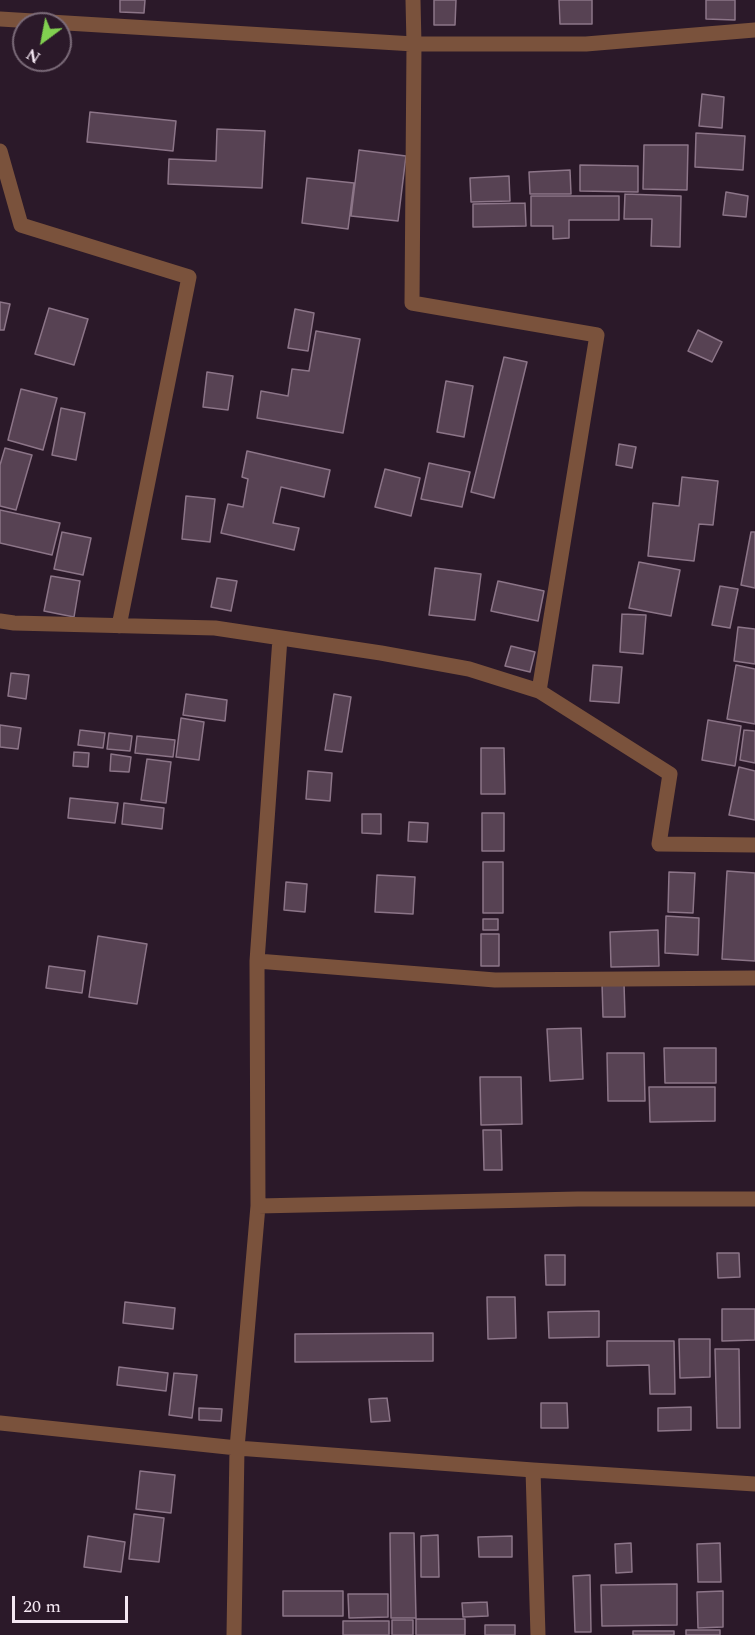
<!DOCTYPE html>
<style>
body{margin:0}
#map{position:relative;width:755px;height:1635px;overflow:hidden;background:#2b1929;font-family:Spectral,serif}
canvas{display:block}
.north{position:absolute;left:12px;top:12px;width:60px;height:60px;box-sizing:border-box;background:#2b1929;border:2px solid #7b6b79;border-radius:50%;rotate:212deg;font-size:16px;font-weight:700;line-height:24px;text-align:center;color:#f4e7f2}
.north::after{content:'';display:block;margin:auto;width:21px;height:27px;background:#81d050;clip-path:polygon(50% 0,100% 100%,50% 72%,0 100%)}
.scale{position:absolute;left:12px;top:1596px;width:116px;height:27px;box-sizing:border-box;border:3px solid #f4e7f2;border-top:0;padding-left:8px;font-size:18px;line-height:21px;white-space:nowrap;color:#f4e7f2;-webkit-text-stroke:4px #2b1929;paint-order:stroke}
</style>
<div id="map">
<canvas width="755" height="1635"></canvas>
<div class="north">N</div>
<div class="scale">20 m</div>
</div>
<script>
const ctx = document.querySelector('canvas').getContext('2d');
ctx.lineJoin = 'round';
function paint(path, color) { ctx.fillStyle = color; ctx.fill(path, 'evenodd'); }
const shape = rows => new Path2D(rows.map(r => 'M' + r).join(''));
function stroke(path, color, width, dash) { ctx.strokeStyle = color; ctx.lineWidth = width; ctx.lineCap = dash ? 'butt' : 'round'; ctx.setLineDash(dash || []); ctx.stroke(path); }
const building = shape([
 [120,0,145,0,144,13,120,12,120,0],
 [434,0,456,0,455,25,434,25,434,0],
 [559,0,592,0,592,24,560,24,559,0],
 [706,0,735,0,735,20,706,19,706,0],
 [702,94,724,97,722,128,699,126,702,94],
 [90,112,176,121,173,151,87,142,90,112],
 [217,129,265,131,262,188,168,184,169,159,216,161,217,129],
 [696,133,745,136,743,170,695,167,696,133],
 [644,145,688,145,687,190,643,189,644,145],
 [359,150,406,156,398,221,351,216,359,150],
 [580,165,638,166,638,192,580,191,580,165],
 [570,170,571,194,530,194,529,172,570,170],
 [509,176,510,201,471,202,470,178,509,176],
 [307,178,354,183,348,229,302,223,307,178],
 [726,192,748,196,746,217,723,215,726,192],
 [625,194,681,196,680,247,651,246,652,219,624,219,625,194],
 [531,196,619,196,619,220,569,220,569,238,553,239,553,226,531,226,531,196],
 [525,203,526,226,473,227,473,204,525,203],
 [0,302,10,304,4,330,0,330,0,302],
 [49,308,88,319,74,365,35,354,49,308],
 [295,309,314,313,308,351,288,348,295,309],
 [698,330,722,342,712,362,688,351,698,330],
 [316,331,360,339,343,433,257,418,261,391,288,396,292,369,309,371,316,331],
 [504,357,527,362,494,498,471,492,504,357],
 [207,372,233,376,228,410,203,407,207,372],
 [446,381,473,386,464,437,437,432,446,381],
 [21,389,57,398,43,450,8,440,21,389],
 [61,408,85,413,76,460,52,455,61,408],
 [619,444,636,447,632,468,616,465,619,444],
 [5,448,32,455,16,510,0,506,0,465,5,448],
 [247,451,330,470,324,497,281,487,273,523,299,528,294,550,221,533,228,504,243,507,248,479,242,477,247,451],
 [429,463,470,472,462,507,421,499,429,463],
 [385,469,420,478,411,516,375,507,385,469],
 [682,477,718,481,713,525,699,524,694,561,648,556,653,503,679,506,682,477],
 [186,496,215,499,210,542,182,539,186,496],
 [0,510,60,523,52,555,0,543,0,510],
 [62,532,91,538,83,575,54,569,62,532],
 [751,532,755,532,755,588,741,585,751,532],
 [639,562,680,570,671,616,629,608,639,562],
 [435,568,481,574,475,620,429,615,435,568],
 [51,576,80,581,74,617,44,611,51,576],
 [217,578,237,581,231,611,211,607,217,578],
 [498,581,544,591,538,621,491,611,498,581],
 [720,586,738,589,730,628,712,625,720,586],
 [622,614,646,615,643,654,620,652,622,614],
 [738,627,755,629,755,664,734,661,738,627],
 [511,646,535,652,530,672,505,666,511,646],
 [593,665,622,667,619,703,590,701,593,665],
 [736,665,755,669,755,724,727,719,736,665],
 [11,673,29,675,26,699,8,696,11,673],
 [186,694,227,700,225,721,183,715,186,694],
 [334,694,351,697,342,752,325,750,334,694],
 [181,718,204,722,199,760,176,757,181,718],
 [708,720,741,726,735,766,702,760,708,720],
 [0,725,21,728,18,749,0,747,0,725],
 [80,730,105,733,103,748,78,745,80,730],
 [744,730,755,731,755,763,740,760,744,730],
 [109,733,132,736,130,751,107,749,109,733],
 [137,736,175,740,173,757,135,753,137,736],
 [481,748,504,748,505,794,481,794,481,748],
 [74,752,89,753,88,767,73,766,74,752],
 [111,754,131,757,129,772,110,771,111,754],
 [147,759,171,762,166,803,141,800,147,759],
 [739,767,755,771,755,820,729,815,739,767],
 [308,771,332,773,330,801,306,799,308,771],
 [70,798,118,803,115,823,68,818,70,798],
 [124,803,164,808,162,829,122,824,124,803],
 [482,813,504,813,504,851,482,851,482,813],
 [362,814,381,814,381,834,362,833,362,814],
 [409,822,428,823,427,842,408,841,409,822],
 [483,862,503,862,503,913,483,913,483,862],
 [727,871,755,873,755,961,722,959,727,871],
 [669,872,695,873,693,913,668,912,669,872],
 [377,875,415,877,413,914,375,912,377,875],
 [286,882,307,884,305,912,284,910,286,882],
 [666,916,699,918,698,955,665,953,666,916],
 [483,919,498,919,498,930,483,930,483,919],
 [658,930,659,966,611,967,610,932,658,930],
 [481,934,499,934,499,966,481,966,481,934],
 [98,936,147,944,137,1004,89,997,98,936],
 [49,966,85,971,82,993,46,988,49,966],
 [602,983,624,983,625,1017,603,1017,602,983],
 [581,1028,583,1079,550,1081,547,1029,581,1028],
 [664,1048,716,1048,716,1083,665,1083,664,1048],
 [607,1053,644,1053,645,1101,608,1101,607,1053],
 [480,1077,521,1077,522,1124,481,1125,480,1077],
 [649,1087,715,1087,715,1121,650,1122,649,1087],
 [483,1130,501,1130,502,1170,484,1170,483,1130],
 [717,1253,739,1253,740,1277,718,1278,717,1253],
 [545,1255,565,1255,565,1285,546,1285,545,1255],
 [487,1297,515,1297,516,1338,488,1339,487,1297],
 [125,1302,175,1308,173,1329,123,1323,125,1302],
 [722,1309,755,1309,755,1340,722,1341,722,1309],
 [599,1311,599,1337,549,1338,548,1312,599,1311],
 [433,1333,433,1361,295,1362,295,1334,433,1333],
 [679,1339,710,1339,710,1377,680,1378,679,1339],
 [607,1341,674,1341,675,1394,650,1394,649,1365,607,1366,607,1341],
 [715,1349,739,1349,740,1428,717,1428,715,1349],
 [119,1367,168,1373,166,1391,117,1385,119,1367],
 [174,1373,197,1375,192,1418,169,1415,174,1373],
 [387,1398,390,1421,371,1422,369,1399,387,1398],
 [541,1403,567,1403,568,1428,541,1428,541,1403],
 [691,1407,691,1430,658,1431,658,1408,691,1407],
 [199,1408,222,1409,221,1421,199,1420,199,1408],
 [140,1471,175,1475,171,1513,136,1509,140,1471],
 [134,1514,164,1518,159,1562,129,1559,134,1514],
 [390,1533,414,1533,416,1618,391,1618,390,1533],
 [438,1535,439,1577,421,1577,421,1536,438,1535],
 [88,1536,125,1542,121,1572,84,1567,88,1536],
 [512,1536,512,1557,479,1557,478,1537,512,1536],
 [631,1543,632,1572,616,1573,615,1544,631,1543],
 [720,1543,721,1582,698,1582,697,1544,720,1543],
 [590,1575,591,1632,575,1632,573,1576,590,1575],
 [677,1584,677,1625,602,1626,601,1585,677,1584],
 [283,1591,343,1591,343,1616,283,1616,283,1591],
 [723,1591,723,1627,698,1628,697,1592,723,1591],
 [348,1594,388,1594,388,1617,349,1618,348,1594],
 [487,1602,488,1616,463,1617,462,1603,487,1602],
 [416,1619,465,1619,465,1635,416,1635,416,1619],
 [392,1620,413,1620,413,1635,392,1635,392,1620],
 [343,1621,389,1621,389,1635,343,1635,343,1621],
 [485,1625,515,1625,515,1635,485,1635,485,1625],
 [686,1630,720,1630,720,1635,686,1635,686,1630],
 [633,1631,674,1631,674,1635,633,1635,633,1631]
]);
paint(building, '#574253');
stroke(building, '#8c7588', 1.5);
stroke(shape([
 [413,0,414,44,586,44,755,30],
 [0,19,414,44,412,303,597,335,539,691],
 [0,151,21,225,189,277,119,626],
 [0,621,14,623,215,628,381,653,469,669,539,691,670,774,659,844,755,845],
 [257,961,280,638],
 [258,1206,257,961,495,980,755,978],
 [0,1423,237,1448,533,1470,755,1484],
 [533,1470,538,1635],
 [234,1635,237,1448,258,1206,578,1199,755,1199]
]), '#7a523c', 15);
</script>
